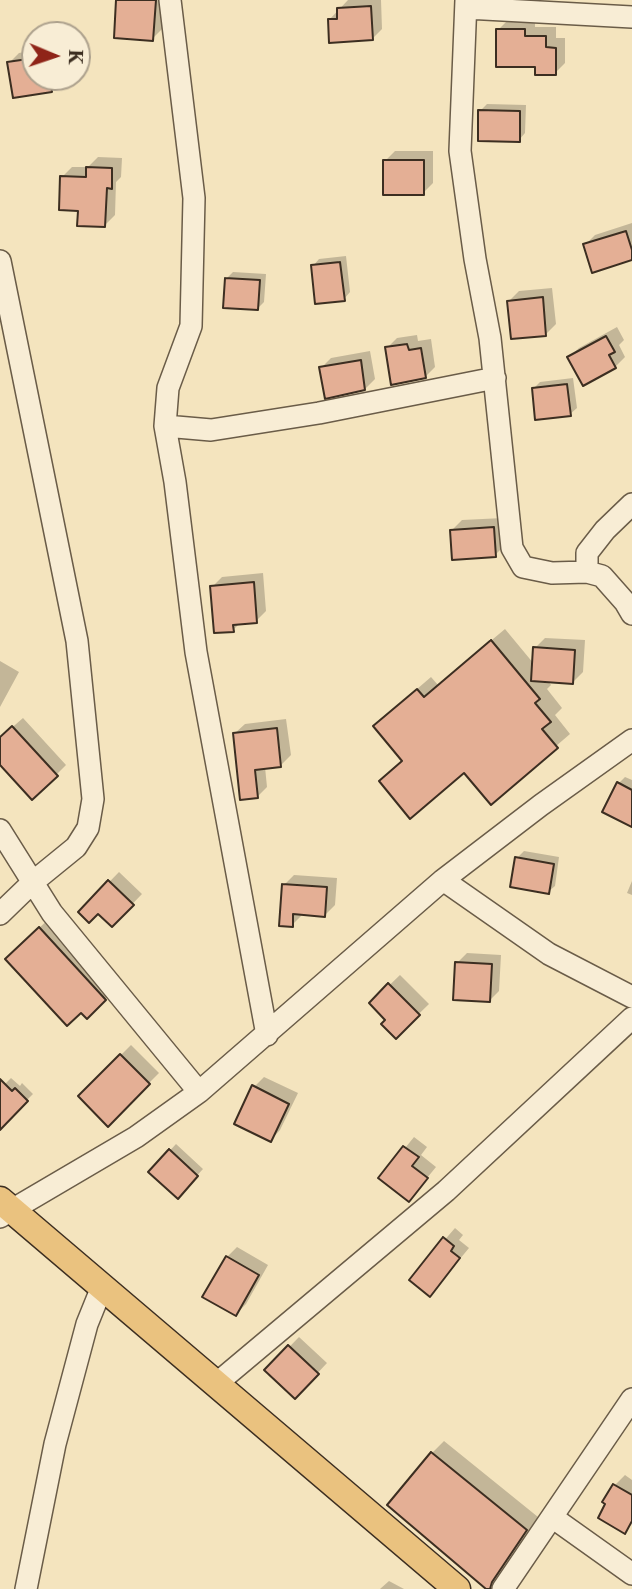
<!DOCTYPE html>
<style>
body{margin:0}
#map{position:relative;width:632px;height:1589px;overflow:hidden;background:#f4e4be;font-family:"Libre Caslon Text",serif}
canvas{display:block}
.north{position:absolute;left:21px;top:21px;width:70px;height:70px;box-sizing:border-box;background:#f8edd5;border:2px solid #ada18d;border-radius:50%;rotate:92deg;font-size:19px;font-weight:700;line-height:28px;text-align:center;color:#3c2e21}
.north::after{content:'';display:block;margin:auto;width:24px;height:32px;background:#8f2418;clip-path:polygon(50% 0,100% 100%,50% 72%,0 100%)}
</style>
<div id="map">
<canvas width="632" height="1589"></canvas>
<div class="north">K</div>
</div>
<script>
const ctx = document.querySelector('canvas').getContext('2d');
ctx.lineJoin = 'round';
function paint(path, color) { ctx.fillStyle = color; ctx.fill(path, 'evenodd'); }
const shape = rows => new Path2D(rows.map(r => 'M' + r).join(''));
function stroke(path, color, width, dash) { ctx.strokeStyle = color; ctx.lineWidth = width; ctx.lineCap = dash ? 'butt' : 'round'; ctx.setLineDash(dash || []); ctx.stroke(path); }
paint(shape([
 [118,0,164,0,162,29,152,39],
 [348,0,381,0,382,29,372,39,329,20],
 [508,20,535,20,535,27,556,27,556,38,565,38,565,63,555,73,537,65,498,30],
 [35,50,35,77,61,77,62,80,52,90,9,63,19,53],
 [487,104,526,105,525,133,519,140,480,111],
 [395,151,433,151,433,183,423,193,385,161],
 [98,157,122,158,121,177,116,182,115,215,105,225,80,209,62,177,72,167,88,167],
 [632,223,632,258,585,245,595,235],
 [346,256,350,292,344,299,313,266,319,259],
 [233,272,266,274,264,302,257,309,226,279],
 [552,288,556,324,546,334,509,301,519,291],
 [617,327,624,340,619,345,625,357,615,367,569,357,579,348],
 [417,335,418,341,431,339,435,367,425,377,387,348,397,338],
 [370,351,375,379,365,389,321,368,331,358],
 [573,378,577,408,570,414,533,389,540,382],
 [503,518,505,545,495,555,452,530,462,520],
 [263,573,266,611,256,621,240,623,233,630,212,587,222,577],
 [505,629,534,664,535,648,545,638,585,640,583,672,573,682,548,681,551,685,547,689,562,708,555,715,570,734,491,802,465,771,404,760,389,713,431,677,438,685],
 [0,661,19,672,0,707],
 [23,718,66,765,56,775,0,762,0,738],
 [286,719,291,755,281,765,265,767,267,787,257,797,234,734,245,724],
 [625,777,632,780,632,825,619,783],
 [524,851,559,857,555,886,548,892,517,858],
 [119,872,142,894,112,925,98,911,80,912],
 [294,875,337,878,335,905,325,915,302,915,292,925,284,885],
 [632,881,632,895,627,893],
 [53,915,118,986,87,1016,20,946],
 [467,953,501,955,499,991,489,1001,457,963],
 [400,975,429,1004,396,1036,388,1020,371,1003],
 [131,1045,159,1073,108,1124,80,1096],
 [264,1077,298,1093,280,1130,271,1140,254,1087],
 [11,1078,20,1086,22,1083,33,1094,2,1125,0,1089],
 [414,1137,427,1147,421,1155,436,1167,409,1200,381,1178],
 [176,1144,203,1169,178,1196,151,1171],
 [455,1228,463,1235,459,1240,469,1248,439,1284,411,1279],
 [237,1247,268,1265,246,1304,236,1314,227,1257],
 [299,1337,327,1363,295,1397,267,1370],
 [444,1441,538,1517,504,1567,501,1577,488,1589,432,1453],
 [625,1475,632,1480,632,1524,624,1532,615,1485],
 [389,1581,404,1589,380,1589]
]), '#0003');
const building = shape([
 [116,0,156,0,153,41,114,38,116,0],
 [371,6,373,40,329,43,328,19,337,19,337,8,371,6],
 [496,29,525,29,525,36,546,36,546,47,556,48,556,75,535,75,535,67,496,67,496,29],
 [35,58,35,77,50,77,52,92,13,98,7,62,35,58],
 [478,110,520,111,520,142,478,141,478,110],
 [383,160,424,160,424,195,383,195,383,160],
 [86,167,112,168,112,189,107,188,105,227,77,226,78,211,59,210,60,176,86,177,86,167],
 [626,231,632,250,632,260,592,273,583,244,626,231],
 [340,262,345,301,315,304,311,265,340,262],
 [225,278,260,280,258,310,223,308,225,278],
 [543,297,546,336,511,339,507,301,543,297],
 [606,336,615,352,609,355,616,368,583,386,567,357,606,336],
 [407,344,409,350,421,348,426,378,391,385,385,347,407,344],
 [361,360,365,390,325,399,319,367,361,360],
 [567,384,571,416,535,420,532,388,567,384],
 [494,527,496,557,452,560,450,530,494,527],
 [254,582,257,623,233,625,234,632,214,633,210,586,254,582],
 [491,640,540,699,535,703,551,722,542,729,558,748,491,805,464,773,410,819,379,781,402,761,373,726,417,689,424,697,491,640],
 [533,647,575,650,573,684,531,681,533,647],
 [12,726,58,776,32,800,0,765,0,737,12,726],
 [277,728,281,767,255,770,258,798,240,800,233,733,277,728],
 [617,782,632,790,632,827,602,812,617,782],
 [515,857,554,864,549,894,510,887,515,857],
 [108,880,134,905,112,927,98,914,89,923,78,912,108,880],
 [282,884,327,887,325,917,293,914,293,927,279,926,282,884],
 [39,927,106,1000,87,1019,81,1013,67,1026,5,959,39,927],
 [455,962,492,964,490,1002,453,1000,455,962],
 [388,983,420,1015,396,1039,381,1024,385,1020,369,1003,388,983],
 [120,1054,150,1084,108,1127,78,1096,120,1054],
 [0,1079,12,1091,15,1088,28,1101,0,1130,0,1079],
 [252,1085,289,1104,271,1142,234,1124,252,1085],
 [403,1146,419,1157,412,1166,428,1178,409,1202,378,1178,403,1146],
 [169,1149,198,1176,178,1199,148,1172,169,1149],
 [443,1237,454,1246,451,1251,460,1258,430,1297,409,1280,443,1237],
 [226,1256,259,1275,236,1316,202,1297,226,1256],
 [288,1345,319,1374,295,1399,264,1370,288,1345],
 [431,1452,527,1530,492,1582,490,1589,486,1589,387,1505,431,1452],
 [613,1484,632,1495,632,1521,625,1534,598,1518,605,1504,602,1502,613,1484]
]);
paint(building, '#e4af95');
stroke(building, '#3c2e21', 2);
const minor = shape([
 [170,0,194,198,191,326,168,388,165,426,175,482,196,652,267,1035],
 [466,0,460,151,475,259,490,338,512,548,523,567,552,573,587,572,602,576,625,602,632,614],
 [466,8,632,17],
 [0,261,77,641,93,799,88,828,76,847,33,882,0,914],
 [165,426,211,430,319,413,495,378],
 [587,572,587,553,605,530,632,504],
 [0,830,52,913,199,1092],
 [443,880,549,954,632,997],
 [0,1217,136,1137,199,1092,443,880,541,805,632,740],
 [216,1384,446,1191,632,1018],
 [552,1517,632,1574],
 [26,1589,55,1444,87,1324,102,1287],
 [503,1589,632,1399]
]);
const major = shape([
 [0,1200,457,1589]
]);
stroke(minor, '#6a5c48', 24);
stroke(major, '#3c2e21', 29);
stroke(minor, '#f8edd5', 21);
stroke(major, '#eac27f', 26);
</script>
